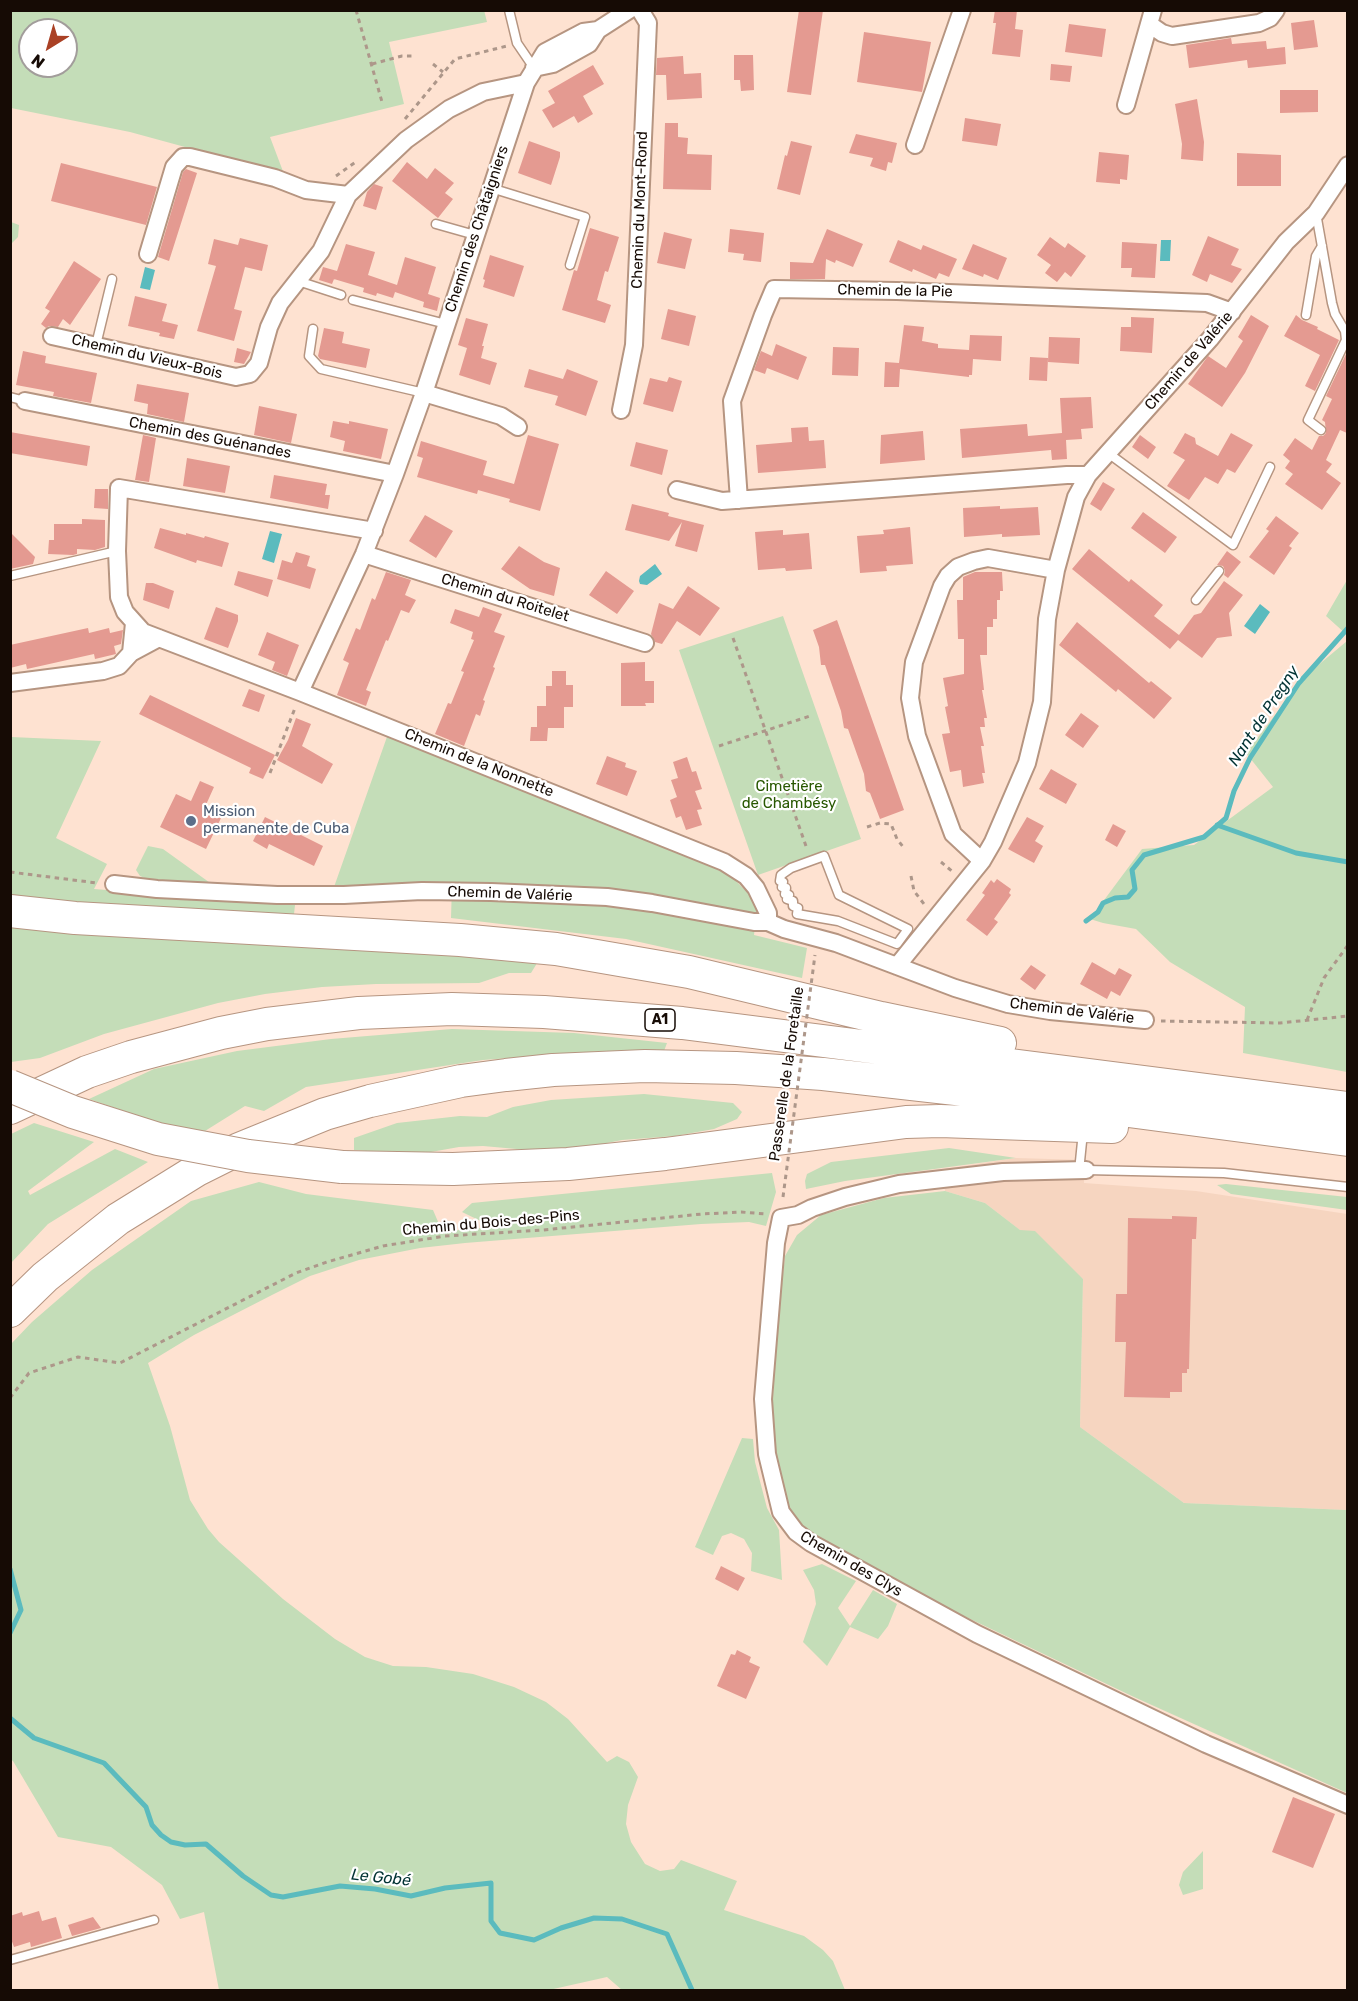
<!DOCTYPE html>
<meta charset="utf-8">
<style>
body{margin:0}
#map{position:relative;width:1358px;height:2001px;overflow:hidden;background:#fee2d1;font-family:Rubik,sans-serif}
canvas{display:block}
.frame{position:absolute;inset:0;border:12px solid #160b05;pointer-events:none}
.north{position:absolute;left:18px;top:18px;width:60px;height:60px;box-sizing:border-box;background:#fff;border:2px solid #a29d9b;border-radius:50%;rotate:217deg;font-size:16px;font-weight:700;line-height:24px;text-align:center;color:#160b05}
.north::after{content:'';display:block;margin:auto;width:21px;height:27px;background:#aa4125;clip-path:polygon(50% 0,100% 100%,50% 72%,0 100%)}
</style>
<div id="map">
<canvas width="1358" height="2001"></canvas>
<div class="frame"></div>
<div class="north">N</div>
</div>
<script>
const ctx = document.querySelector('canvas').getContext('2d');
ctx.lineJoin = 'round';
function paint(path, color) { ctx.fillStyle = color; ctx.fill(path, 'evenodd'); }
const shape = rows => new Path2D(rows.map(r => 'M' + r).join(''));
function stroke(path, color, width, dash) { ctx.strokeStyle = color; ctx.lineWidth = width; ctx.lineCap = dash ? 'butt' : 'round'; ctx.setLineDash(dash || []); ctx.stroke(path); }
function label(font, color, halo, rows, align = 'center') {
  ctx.font = font + ' Rubik,sans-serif'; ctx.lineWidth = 4.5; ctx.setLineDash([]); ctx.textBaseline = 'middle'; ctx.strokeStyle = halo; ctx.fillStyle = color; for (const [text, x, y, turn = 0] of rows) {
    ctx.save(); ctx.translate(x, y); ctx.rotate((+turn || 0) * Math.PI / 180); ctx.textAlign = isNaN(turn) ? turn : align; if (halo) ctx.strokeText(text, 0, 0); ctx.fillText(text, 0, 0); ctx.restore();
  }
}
paint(shape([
 [1016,1158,1085,1160,1084,1183,1196,1191,1347,1214,1347,1510,1184,1503,1080,1427,1083,1279,985,1203,945,1191,943,1169]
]), '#f6d5c0');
paint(shape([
 [484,10,487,22,389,42,404,104,270,137,284,174,130,132,11,108,10,11],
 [30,30,66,30,66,66,30,66],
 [11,222,19,225,18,237,11,244],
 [1347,580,1347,635,1326,616],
 [783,616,861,839,758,875,679,650],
 [1347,641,1347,1072,1243,1053,1245,1007,1170,962,1136,929,1103,923,1090,919,1142,849,1194,845,1273,787,1246,753,1304,677],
 [388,734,714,867,733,878,749,894,757,908,754,935,807,948,802,978,626,939,451,918,452,884,334,887],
 [11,737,101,741,56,838,107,864,94,889,295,905,294,914,139,908,11,896],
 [148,846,163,849,213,885,154,882,140,876,136,870],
 [11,925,539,960,531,973,509,973,479,983,376,984,322,987,265,994,218,1003,104,1034,40,1058,11,1062],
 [452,1029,574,1033,667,1043,664,1051,603,1051,483,1060,306,1087,264,1111,245,1106,205,1131,159,1123,89,1099,154,1069,237,1051,331,1039],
 [644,1094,733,1103,742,1112,737,1119,714,1129,675,1136,622,1140,587,1147,528,1150,483,1146,459,1147,414,1155,354,1150,354,1138,397,1123,460,1116,487,1117,513,1107,551,1100],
 [34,1123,94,1142,28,1191,30,1195,115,1149,148,1162,48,1224,11,1263,11,1134],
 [949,1148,1016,1158,845,1181,806,1189,805,1181,807,1174,831,1162],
 [772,1173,776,1192,766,1226,749,1222,701,1224,465,1243,420,1248,359,1260,310,1276,272,1295,194,1335,148,1363,170,1426,190,1500,208,1529,219,1542,283,1599,335,1639,365,1657,393,1666,426,1667,473,1674,514,1687,546,1702,568,1719,607,1762,617,1756,629,1762,638,1777,628,1805,626,1824,631,1842,645,1864,660,1871,674,1869,681,1860,737,1881,724,1910,804,1936,823,1950,833,1961,845,1990,622,1990,607,1977,549,1990,219,1990,204,1912,180,1919,162,1885,111,1847,58,1837,13,1761,11,1760,11,1344,32,1322,92,1270,191,1201,259,1182,306,1194,433,1210,439,1224,414,1231,415,1234,493,1227,462,1212,472,1203],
 [1226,1184,1347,1197,1347,1210,1231,1194,1217,1185],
 [945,1191,985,1203,1020,1230,1035,1231,1083,1279,1080,1427,1184,1503,1347,1510,1347,1793,1134,1697,926,1598,805,1529,791,1513,785,1501,778,1473,772,1423,775,1348,785,1256,797,1235,821,1215,884,1198],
 [742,1438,753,1439,755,1462,767,1508,779,1530,782,1580,751,1571,752,1553,744,1539,731,1533,722,1536,713,1555,695,1547],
 [822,1564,856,1581,838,1608,850,1626,873,1590,897,1604,888,1626,878,1639,850,1627,827,1666,803,1642,816,1604,814,1590,803,1570],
 [1203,1851,1203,1889,1183,1895,1179,1885,1183,1872]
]), '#c4ddb8');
paint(shape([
 [1161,240,1171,240,1170,261,1160,261],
 [145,267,155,270,150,290,140,288],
 [270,531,282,534,274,563,262,559],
 [655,564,662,574,647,585,640,584,639,581,640,576],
 [1260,604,1270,612,1255,634,1244,626]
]), '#5bbbbe');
stroke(shape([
 [1217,825,1296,853,1348,862],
 [1086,921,1098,912,1103,903,1115,898,1128,897,1135,889,1132,870,1144,855,1204,837,1226,818,1234,791,1250,758,1299,683,1348,628],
 [10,1569,21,1610,10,1633],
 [10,1718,34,1738,104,1763,146,1807,152,1825,161,1835,171,1842,185,1845,206,1844,243,1876,271,1895,283,1897,340,1886,375,1889,411,1896,445,1888,491,1883,491,1921,500,1933,534,1940,561,1928,594,1918,622,1919,667,1934,692,1990]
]), '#5bbbbe', 5);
paint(shape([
 [799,10,823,10,811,95,787,92],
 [995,10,1017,10,1015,29,1023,30,1020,57,992,54,996,23,993,23],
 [1314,20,1318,47,1294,50,1291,23],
 [1069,24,1106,29,1102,57,1065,52],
 [864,32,931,42,922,92,857,82],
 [1231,38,1232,44,1266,41,1267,49,1285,47,1286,64,1248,68,1247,60,1189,68,1186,45],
 [734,55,753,55,754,90,741,91,740,80,734,80],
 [683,56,684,74,701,73,702,98,667,100,666,75,656,75,657,58],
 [1051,64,1072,66,1070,82,1050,80],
 [593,65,604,84,583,96,593,114,578,123,574,116,553,128,542,110,555,103,548,91],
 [1280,90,1318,90,1318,112,1280,113],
 [1197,99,1204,142,1203,161,1181,159,1182,144,1175,104],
 [965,118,1001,124,997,146,962,141],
 [665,123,678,123,678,137,688,138,687,154,712,155,711,190,663,189],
 [856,134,897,143,892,163,888,162,886,171,870,166,873,158,849,153],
 [529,141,560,152,560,157,551,185,518,173],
 [791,141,812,146,800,195,777,189,785,155,787,156],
 [1099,152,1129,155,1127,180,1120,179,1120,184,1096,182],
 [1237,153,1281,155,1281,186,1237,186],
 [407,162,427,179,435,168,454,183,445,193,453,199,438,218,392,181],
 [61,163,157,187,146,225,51,201],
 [186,169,197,173,169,261,158,257,183,172],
 [374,184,383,187,376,210,363,206,367,192],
 [590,228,619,237,608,272,605,271,597,300,611,305,605,323,562,310,574,270,577,271],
 [730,229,764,233,761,262,743,260,744,254,728,252],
 [827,229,863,244,853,267,836,260,835,263,826,259,825,279,790,279,790,262,813,263],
 [664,232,692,239,685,269,657,263],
 [1208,236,1239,249,1231,265,1242,269,1232,283,1210,274,1207,282,1192,275],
 [1050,237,1065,248,1068,243,1086,256,1071,277,1065,272,1057,282,1045,273,1051,265,1037,255],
 [240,238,268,245,262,271,245,267,234,309,242,311,234,341,197,331,216,266,208,264,214,239,238,245],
 [898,240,921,250,923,245,957,259,949,277,939,273,936,279,913,269,912,272,889,262],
 [1122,242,1157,244,1155,278,1131,277,1132,268,1121,268],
 [346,244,375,252,368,275,397,285,405,257,436,267,428,294,440,298,437,311,423,307,424,302,395,292,393,298,377,293,376,296,363,292,364,288,334,279,336,274,332,284,319,280,323,267,337,271],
 [973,244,1007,258,998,280,984,274,983,277,962,269],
 [490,255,524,266,514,297,483,287,485,280,483,279],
 [74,261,101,279,70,325,63,319,58,327,49,326,46,328,41,324,50,311,45,308],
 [135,296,167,304,162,321,178,325,174,339,159,336,160,333,128,326],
 [668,309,696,316,689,346,661,339],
 [1251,315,1269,326,1245,373,1222,407,1188,384,1208,356,1226,368,1243,341,1238,337],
 [1296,315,1302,320,1318,327,1317,329,1339,340,1315,391,1305,386,1320,355,1284,336],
 [1131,317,1154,318,1152,353,1120,351,1121,327,1131,327],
 [466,318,488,324,482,346,484,346,481,358,497,363,490,385,459,375,467,348,458,345],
 [904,325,924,327,922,341,938,344,938,348,969,350,970,335,1002,336,1001,361,973,359,972,375,969,375,969,377,900,369,899,387,884,387,885,362,899,363],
 [324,328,344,332,342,343,370,349,366,368,320,359,318,356],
 [1049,337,1080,338,1079,364,1048,362],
 [776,344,807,357,798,380,767,368,765,374,754,370,761,351,772,356],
 [833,347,859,348,858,376,832,375],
 [237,348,251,352,244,364,234,362],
 [23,351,46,356,45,363,97,373,91,403,53,396,54,392,16,385],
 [1347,352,1347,433,1340,430,1326,460,1332,464,1326,472,1341,483,1322,510,1285,484,1293,474,1285,468,1290,461,1283,455,1295,438,1312,450,1319,436,1323,436,1326,433,1325,422,1322,420,1332,399,1326,396],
 [1030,357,1048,358,1047,381,1029,380],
 [529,369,563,379,567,369,598,381,586,416,555,405,558,396,524,387],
 [669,377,682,381,673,412,643,404,650,378,667,382],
 [137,384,189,393,184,422,147,414,148,404,134,401],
 [1091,397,1093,428,1081,429,1082,439,1066,440,1067,459,1052,460,1051,450,962,458,960,429,1027,424,1028,436,1062,433,1060,398],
 [259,406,297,414,291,443,254,435],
 [333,421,349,424,349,421,388,429,381,459,343,451,345,441,330,437],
 [808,427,809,441,824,440,826,468,758,473,756,445,792,442,791,428],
 [923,431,925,460,880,464,881,435],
 [10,432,90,446,87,466,10,453],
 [1185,433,1195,438,1196,444,1218,456,1231,433,1253,445,1235,473,1227,469,1218,484,1205,477,1189,500,1167,486,1185,460,1173,453],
 [143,435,156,438,149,482,135,480],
 [528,435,559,444,540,511,509,502,510,499,478,490,477,494,417,477,423,458,417,456,421,441,487,461,483,475,514,484],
 [1140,435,1156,447,1148,459,1132,447],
 [636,442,668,450,662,475,630,466],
 [187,458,230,466,225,493,183,486],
 [274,475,327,484,325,495,330,495,328,509,270,498],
 [1103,482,1115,489,1101,511,1090,504],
 [95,489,108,489,108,509,94,508],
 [632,504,669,513,668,516,704,525,697,552,675,546,682,522,669,541,625,530],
 [1000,506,1000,509,1038,507,1040,535,1002,537,1002,534,964,537,963,508],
 [1143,512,1177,537,1165,553,1131,528],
 [425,515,453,531,436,558,409,541],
 [1276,516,1299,533,1289,546,1292,548,1274,575,1249,557,1269,531,1266,529],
 [82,519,105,520,105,547,95,550,77,549,77,554,73,555,48,554,49,540,54,540,54,524,82,524],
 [910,527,913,564,886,566,887,571,860,573,857,536,884,534,883,530],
 [160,528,186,535,186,533,204,538,205,536,229,543,222,567,197,560,196,563,154,548],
 [783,530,783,535,809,533,812,569,786,571,785,568,758,570,755,532],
 [10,532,35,557,33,564,10,569],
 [519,546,544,562,560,568,554,596,530,589,501,569],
 [1089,549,1129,582,1131,579,1163,605,1154,616,1179,635,1194,615,1201,613,1224,581,1243,595,1229,613,1232,636,1217,638,1202,658,1178,640,1170,649,1072,569],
 [1227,551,1241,562,1228,578,1224,575,1225,571,1223,566,1217,565],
 [296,552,310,556,307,566,316,569,310,589,277,579,282,560,292,563],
 [238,571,273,580,268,597,234,585],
 [606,571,634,591,617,614,589,595],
 [386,572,411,580,405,595,416,600,409,613,401,610,388,641,386,640,366,690,371,692,366,706,337,695,349,663,343,660,356,628,360,630,372,598,375,600],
 [975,572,1002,572,1003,591,1000,591,1000,600,997,600,997,619,993,619,993,627,987,627,987,655,980,655,984,690,982,690,987,718,984,718,985,727,980,727,984,746,981,746,985,773,982,773,984,783,963,787,961,770,950,772,942,734,950,733,945,707,948,706,943,678,964,674,964,639,958,639,957,600,963,600,963,577],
 [146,583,153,583,174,591,169,609,143,600],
 [688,586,720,608,700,636,677,621,662,644,655,642,651,634,659,603,673,609],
 [216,607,238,615,238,621,228,648,204,639],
 [483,607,502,614,494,632,505,636,493,667,495,668,483,700,485,701,480,716,476,714,464,746,435,734,448,703,451,704,464,672,461,671,474,640,471,639,473,632,450,623,455,609,479,617],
 [837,620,904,810,880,819,870,793,866,791,864,774,848,729,844,728,841,711,825,665,821,665,819,647,813,630],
 [1077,622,1149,683,1151,681,1172,698,1154,719,1118,689,1116,692,1059,645],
 [88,628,89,633,109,628,110,633,123,630,121,644,114,646,116,654,95,659,94,654,27,669,26,664,10,668,10,645],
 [267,632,299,645,287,676,272,670,275,662,258,655],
 [645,662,645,681,654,681,654,703,645,703,646,706,621,706,621,663],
 [552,671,566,671,566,685,573,685,573,707,564,707,564,728,548,728,547,741,530,741,531,727,537,727,537,706,546,706,546,686,552,686],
 [249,689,265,695,259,712,242,706],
 [150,695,275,755,263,779,249,773,251,768,139,714],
 [1081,713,1099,726,1083,748,1065,735],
 [296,718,311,724,302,746,333,764,322,784,277,760,288,740],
 [607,756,626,763,625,767,637,771,627,796,596,784],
 [687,757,692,772,696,771,702,789,695,791,702,809,697,810,702,825,686,830,681,816,676,818,670,800,677,797,671,780,678,778,673,762],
 [1051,769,1077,784,1066,804,1039,789],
 [200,781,214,787,205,807,222,816,206,849,160,827,176,794,191,801],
 [265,817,323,846,314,866,269,844,267,849,253,841],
 [1027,817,1044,826,1035,841,1043,846,1034,863,1008,849],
 [1113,824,1126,831,1117,847,1105,840],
 [997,879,1011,889,1009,893,1011,895,994,919,998,922,987,936,966,920,985,895,982,893,991,880,994,883],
 [1092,962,1115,975,1119,968,1132,975,1120,996,1111,991,1107,999,1080,984],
 [1031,965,1046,975,1035,990,1020,979],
 [1172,1216,1197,1217,1196,1239,1192,1239,1189,1369,1187,1369,1187,1373,1182,1373,1182,1392,1170,1392,1170,1398,1124,1397,1126,1342,1115,1342,1116,1294,1127,1294,1128,1218,1172,1219],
 [721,1566,745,1578,738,1591,715,1579],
 [737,1650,751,1657,749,1662,760,1667,746,1699,717,1686,731,1654,735,1655],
 [1293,1797,1335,1814,1313,1868,1272,1852],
 [39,1911,42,1921,56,1917,62,1938,31,1947,30,1942,14,1947,10,1936,10,1916,22,1912,23,1916],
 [93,1917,101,1928,72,1936,68,1925]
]), '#e49a91');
const service = shape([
 [509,10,517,43,534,68],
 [491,188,585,217,570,265],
 [1316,213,1332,303,1335,314,1345,331,1346,340,1308,420,1321,430],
 [436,224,475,235],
 [298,281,341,295],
 [353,300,446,324],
 [1306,315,1316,256,1322,246],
 [313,329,309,356,321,369,424,393],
 [96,345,112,279],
 [10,397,25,401],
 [1108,453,1233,545,1270,467],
 [10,576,117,551],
 [1196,600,1219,571],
 [824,856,839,895,908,929,897,944,838,921,797,914,798,908,793,906,793,901,787,899,789,895,785,894,786,888,782,887,783,882,780,881,781,875,791,868,824,856],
 [1086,1170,1224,1173,1348,1187],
 [1079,1171,1083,1132],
 [10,1960,154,1920]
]);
const minor = shape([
 [1149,24,1162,33,1172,36,1259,23,1270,18,1276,10],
 [534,68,553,64,589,44,598,30],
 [1126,105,1153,10],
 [915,145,962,10],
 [148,254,174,167,183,157,190,157,275,178,306,190,348,195],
 [52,336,236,377,250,374,259,363,269,327,280,303,321,251,348,195,406,140,449,109,483,92,526,83],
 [424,393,501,416,518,427],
 [25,401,395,474],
 [621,410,634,345,648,23,640,10],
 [677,490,722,501,1067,475,1088,475],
 [739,500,732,401,763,315,774,289,897,291,1207,303,1232,312],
 [374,531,119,488,117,551,119,597,125,612,143,632,300,692,724,862,746,876,756,888,768,913,768,922],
 [364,554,645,643],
 [134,623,131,653,159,638],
 [10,683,103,671,119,666,131,653],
 [300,692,364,554,395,474,424,393,526,83,545,52,583,32,598,30,629,10],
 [982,861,953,834,917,736,910,698,914,662,942,586,948,576,958,567,974,561,988,558,1056,570],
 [114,884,157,889,277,895,344,895,422,891,491,892,607,897,652,903,754,922,768,922,784,929,836,943,955,988,1008,1004,1050,1011,1145,1020],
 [897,966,982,861,993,842,1027,763,1042,702,1047,619,1056,570,1076,497,1088,475,1210,339,1286,242,1316,213,1348,165],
 [1086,1170,1003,1172,899,1184,845,1197,812,1208,798,1215,781,1218,776,1243,763,1399,767,1454,781,1512,796,1532,811,1543,977,1634,1206,1744,1348,1805]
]);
const motorway = shape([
 [10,911,75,918,460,940,556,949,689,972,881,1018,1000,1043],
 [10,1108,87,1072,131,1057,221,1033,267,1024,359,1013,452,1009,544,1012,682,1023,1348,1108],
 [342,1167,453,1169,568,1164,665,1154,906,1122,940,1121,1112,1127],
 [10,1311,45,1277,118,1219,197,1170,239,1149,325,1114,370,1101,461,1081,506,1075,553,1070,645,1066,736,1068,823,1074,1009,1095,1348,1140]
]);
stroke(service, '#b69581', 11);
stroke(minor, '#b69581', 20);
stroke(motorway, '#b69581', 34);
stroke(shape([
 [356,10,382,102],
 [372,64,402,56,412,56],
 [433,64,443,72],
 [405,119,455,59,507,46],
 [336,176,357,161],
 [733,638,807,849],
 [719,746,813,715],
 [270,773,295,708],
 [867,827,880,823,891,824,897,839,904,848],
 [941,862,953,872],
 [10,872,97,883],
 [911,876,914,891,924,904],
 [1307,1020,1324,978,1348,945],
 [1161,1021,1280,1023,1348,1016],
 [10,1398,29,1373,78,1357,120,1363,296,1273,327,1262,383,1246,445,1236,543,1230,702,1214,741,1212,765,1214]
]), '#ad978a', 3, [4.5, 4.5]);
stroke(service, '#fff', 8);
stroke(minor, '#fff', 16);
stroke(motorway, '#fff', 32);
const motorwayBridge = shape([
 [10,1086,73,1112,158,1139,248,1156,342,1167]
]);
stroke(motorwayBridge, '#b69581', 34, []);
stroke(shape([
 [783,1197,815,955]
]), '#ad978a', 3, [4.5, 4.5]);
stroke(motorwayBridge, '#fff', 32);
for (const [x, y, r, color] of [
 [191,821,6,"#5c6f8a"]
]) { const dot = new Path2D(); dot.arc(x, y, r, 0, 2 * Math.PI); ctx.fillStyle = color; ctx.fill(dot); stroke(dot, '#fff', 2); }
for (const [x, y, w] of [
 [660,1020,30]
]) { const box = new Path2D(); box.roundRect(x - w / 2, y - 11, w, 22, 4.5); ctx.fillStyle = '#fff'; ctx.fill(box); stroke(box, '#160b05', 1.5); }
label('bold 14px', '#160b05', null, [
 ["A1",660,1020]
]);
label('15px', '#160b05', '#fff', [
 ["Chemin du Mont-Rond",640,210,-88],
 ["Chemin des Châtaigniers",477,229,-72],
 ["Chemin de la Pie",895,291,1],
 ["Chemin du Vieux-Bois",147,357,13],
 ["Chemin de Valérie",1189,361,-49],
 ["Chemin des Guénandes",210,438,11],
 ["Chemin du Roitelet",505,598,17],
 ["Chemin de la Nonnette",479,763,22],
 ["Chemin de Valérie",510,894,2],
 ["Chemin de Valérie",1072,1011,7],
 ["Passerelle de la Foretaille",787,1074,-82],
 ["Chemin du Bois-des-Pins",491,1223,-5],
 ["Chemin des Clys",851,1564,30]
]);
label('15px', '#285801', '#fff', [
 ["Cimetière",789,787],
 ["de Chambésy",789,804]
]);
label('15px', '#4e5e75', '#fff', [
 ["Mission",203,812],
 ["permanente de Cuba",203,829]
], 'left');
label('italic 16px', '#013233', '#fff', [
 ["Nant de Pregny",1264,716,-57],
 ["Le Gobé",381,1878,6]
]);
</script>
